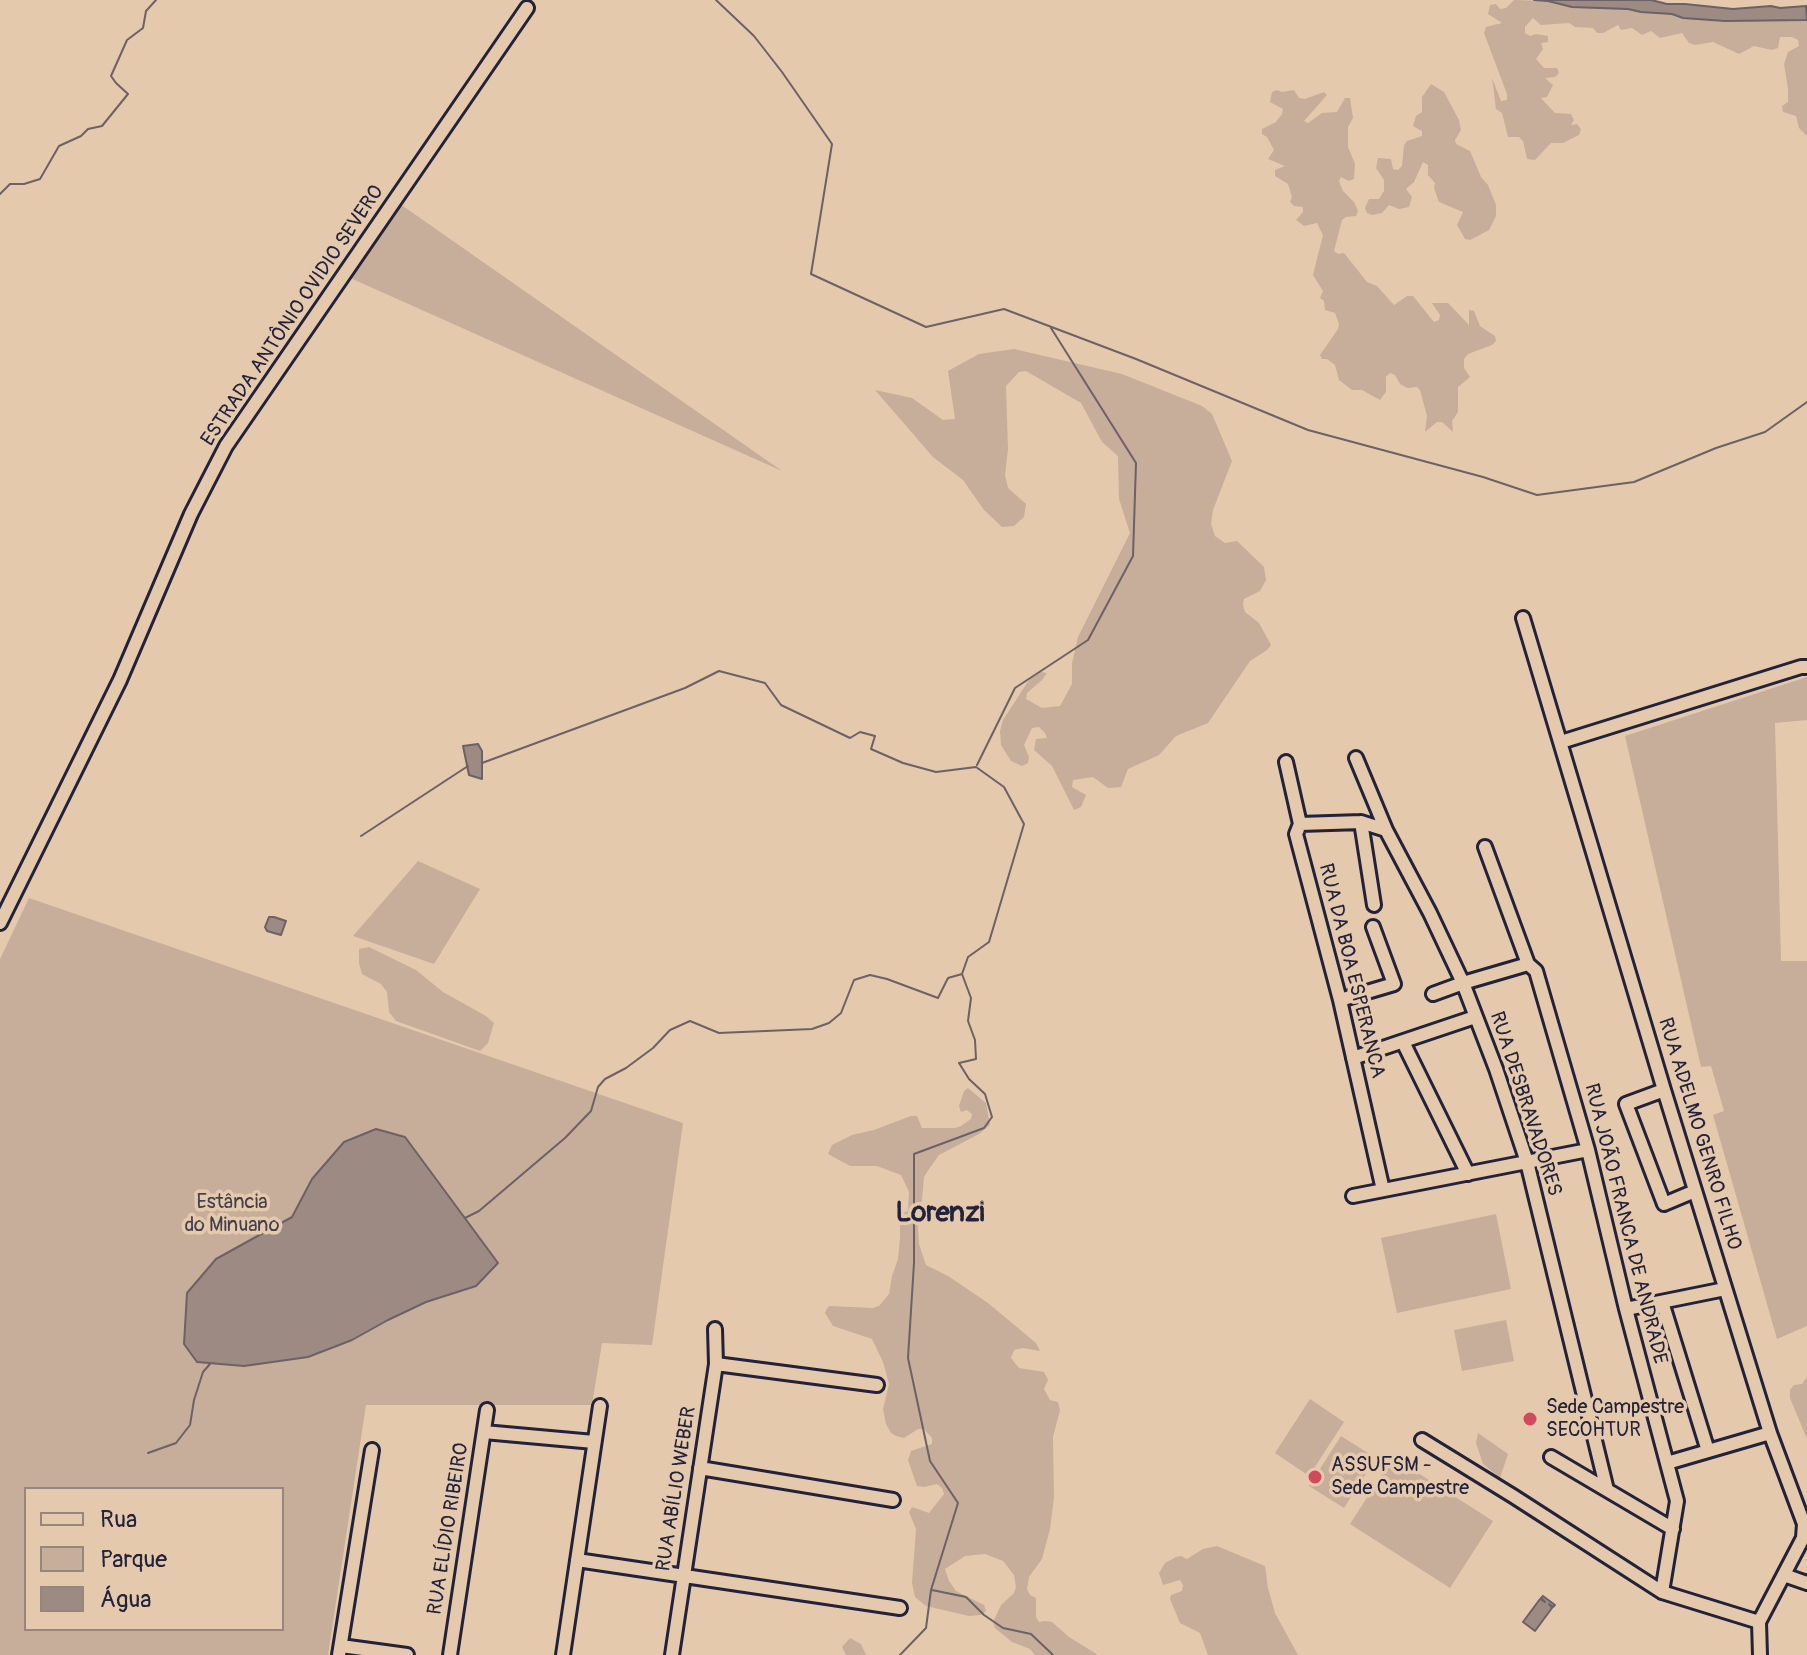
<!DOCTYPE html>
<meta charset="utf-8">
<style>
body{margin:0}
#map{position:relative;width:1807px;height:1655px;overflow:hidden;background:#e5c9ad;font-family:Pangolin,sans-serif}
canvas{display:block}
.legend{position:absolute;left:24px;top:1487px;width:260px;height:144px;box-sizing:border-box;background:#e5c9ad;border:2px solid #97867f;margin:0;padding:10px 14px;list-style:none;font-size:24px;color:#22223b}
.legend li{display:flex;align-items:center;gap:16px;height:40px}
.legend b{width:40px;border:2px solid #97867f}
</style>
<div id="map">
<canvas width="1807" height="1655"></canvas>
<ul class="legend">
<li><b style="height:10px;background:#e5c9ad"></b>Rua</li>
<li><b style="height:22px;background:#c6ae9a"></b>Parque</li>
<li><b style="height:22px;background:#9d8b83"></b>Água</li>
</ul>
</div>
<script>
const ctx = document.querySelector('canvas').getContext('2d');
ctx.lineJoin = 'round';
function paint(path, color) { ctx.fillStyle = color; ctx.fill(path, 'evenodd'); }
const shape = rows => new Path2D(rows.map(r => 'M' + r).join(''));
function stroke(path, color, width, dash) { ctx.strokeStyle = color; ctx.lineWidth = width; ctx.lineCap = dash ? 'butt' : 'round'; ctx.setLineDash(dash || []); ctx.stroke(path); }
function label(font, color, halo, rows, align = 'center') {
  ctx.font = font + ' Pangolin,sans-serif'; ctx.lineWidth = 7; ctx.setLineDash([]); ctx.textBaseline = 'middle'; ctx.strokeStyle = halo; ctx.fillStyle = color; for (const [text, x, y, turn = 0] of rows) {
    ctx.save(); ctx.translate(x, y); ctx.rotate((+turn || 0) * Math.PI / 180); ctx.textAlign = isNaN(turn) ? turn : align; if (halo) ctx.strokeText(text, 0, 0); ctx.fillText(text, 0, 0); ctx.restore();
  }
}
paint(shape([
 [1514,0,1548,1,1572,7,1628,9,1641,12,1672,14,1683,18,1725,21,1807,20,1807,136,1799,128,1796,116,1783,112,1782,106,1788,102,1788,89,1784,64,1788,52,1799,46,1798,40,1792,37,1780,37,1778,48,1772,50,1754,46,1739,54,1713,42,1695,45,1689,43,1682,33,1660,38,1651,31,1642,35,1632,28,1621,30,1618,25,1603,33,1597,33,1593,28,1575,27,1569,23,1541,25,1533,18,1525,27,1525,33,1530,36,1536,34,1548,36,1548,42,1541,43,1543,49,1536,59,1544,68,1557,68,1559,73,1555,77,1545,78,1553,85,1547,97,1541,98,1555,113,1571,114,1574,120,1571,125,1577,124,1581,129,1579,135,1563,143,1551,143,1535,160,1527,159,1523,141,1519,137,1508,137,1502,113,1496,109,1492,78,1501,101,1507,100,1507,94,1484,33,1486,27,1502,23,1488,14,1490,5,1496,4,1500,9,1506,8],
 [1431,84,1444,92,1459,120,1461,130,1455,140,1456,144,1470,151,1481,177,1488,185,1496,205,1496,216,1489,230,1470,240,1465,239,1457,225,1463,212,1439,202,1434,188,1435,183,1428,175,1428,165,1423,162,1414,182,1406,189,1412,197,1409,207,1399,209,1389,205,1382,213,1372,215,1367,213,1365,208,1369,199,1379,199,1384,191,1384,180,1376,168,1378,158,1391,159,1393,169,1398,170,1402,166,1404,145,1407,141,1422,136,1422,131,1413,126,1416,116,1422,112,1422,97],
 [1277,90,1282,92,1294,90,1299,98,1305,99,1324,92,1327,95,1304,121,1308,123,1322,113,1337,112,1345,98,1350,98,1353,118,1348,127,1348,147,1355,164,1354,179,1349,181,1341,177,1339,181,1343,191,1354,202,1358,211,1356,216,1346,217,1342,220,1334,251,1338,254,1344,253,1367,282,1377,286,1394,305,1407,296,1413,296,1434,322,1439,320,1440,315,1432,303,1448,303,1469,325,1469,310,1474,311,1480,326,1495,336,1496,341,1492,345,1468,354,1464,359,1464,368,1470,377,1458,387,1458,412,1452,421,1453,432,1442,422,1437,422,1425,432,1427,416,1420,390,1417,387,1407,388,1400,384,1395,375,1390,373,1386,377,1386,392,1380,400,1362,390,1352,390,1339,380,1335,365,1327,359,1322,359,1320,355,1338,329,1339,324,1335,313,1325,310,1324,301,1320,298,1323,291,1313,275,1323,235,1317,223,1304,226,1296,220,1303,212,1303,207,1294,206,1290,202,1292,197,1288,184,1275,176,1275,170,1285,166,1268,159,1274,150,1267,137,1262,134,1262,129,1276,122,1282,114,1283,109,1270,102,1272,92],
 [400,204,782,471,348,277],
 [1014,349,1122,374,1202,406,1212,414,1232,461,1213,510,1211,524,1215,536,1225,543,1237,541,1264,567,1266,580,1260,591,1244,599,1243,605,1245,612,1259,623,1271,645,1267,650,1250,661,1208,723,1176,736,1159,755,1128,769,1121,787,1108,788,1093,777,1073,780,1072,787,1086,795,1081,807,1074,810,1052,766,1034,750,1036,739,1047,738,1045,733,1039,727,1032,728,1024,745,1029,757,1028,763,1022,766,1011,761,1001,745,1000,731,1003,720,1029,680,1041,672,1047,673,1042,680,1027,693,1026,699,1042,708,1060,706,1072,684,1072,663,1078,637,1130,533,1119,499,1118,456,1102,442,1081,403,1026,371,1019,372,1006,386,1008,449,1005,475,1008,488,1026,504,1024,517,1014,526,1002,527,984,510,963,480,933,457,875,390,912,398,943,420,955,419,948,371,979,354],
 [1807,677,1807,720,1775,723,1781,961,1807,961,1807,1326,1777,1339,1713,1115,1724,1111,1711,1066,1701,1067,1625,736],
 [418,861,480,889,434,964,353,936],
 [29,898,683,1123,652,1345,602,1343,592,1405,366,1405,328,1655,0,1655,0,959],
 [26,1489,282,1489,282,1629,26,1629],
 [369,947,416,970,443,992,486,1016,494,1023,488,1043,480,1051,396,1021,389,1012,387,992,381,984,362,974,359,963,359,949],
 [968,1088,986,1103,990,1125,979,1134,939,1155,929,1169,924,1177,922,1200,917,1217,919,1244,926,1265,948,1276,988,1303,1036,1343,1040,1351,1023,1348,1014,1350,1011,1358,1019,1368,1044,1372,1048,1380,1044,1389,1050,1400,1058,1402,1060,1410,1053,1437,1054,1497,1050,1529,1042,1559,1029,1577,1027,1589,1030,1595,1036,1598,1036,1617,1039,1622,1045,1621,1052,1622,1069,1637,1098,1655,1035,1655,1030,1649,1012,1642,995,1628,993,1622,1001,1605,1014,1593,1016,1587,1014,1575,1003,1561,985,1554,965,1556,945,1569,949,1581,956,1591,984,1605,986,1611,981,1615,969,1616,926,1606,915,1597,912,1583,916,1529,909,1512,912,1507,929,1513,944,1494,942,1488,937,1484,924,1487,917,1486,908,1460,911,1451,932,1444,932,1438,924,1429,918,1429,904,1438,896,1436,891,1433,886,1424,883,1409,889,1384,883,1362,872,1339,833,1326,825,1313,826,1310,829,1306,873,1308,879,1306,889,1294,892,1276,898,1259,900,1238,900,1219,902,1213,908,1211,909,1192,901,1175,877,1166,850,1166,828,1154,832,1145,852,1135,874,1130,911,1116,917,1116,922,1128,955,1128,961,1126,971,1119,972,1114,967,1110,961,1112,959,1106,964,1091],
 [1496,1214,1511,1289,1397,1313,1381,1238],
 [1506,1320,1514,1361,1462,1371,1454,1330],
 [1807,1377,1807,1439,1790,1398,1790,1390,1794,1385,1802,1384],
 [1310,1399,1344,1422,1309,1476,1275,1453],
 [1478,1433,1508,1454,1500,1478,1483,1464,1476,1443],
 [1341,1436,1376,1458,1344,1508,1309,1486],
 [1393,1457,1493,1521,1450,1588,1350,1524],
 [1217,1546,1265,1566,1268,1588,1275,1613,1298,1655,1208,1655,1200,1633,1180,1623,1170,1599,1171,1595,1182,1591,1183,1585,1180,1580,1163,1585,1159,1573,1165,1563,1176,1557,1181,1556,1187,1559,1203,1549],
 [850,1638,861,1644,866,1655,846,1655,842,1647]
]), '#c6ae9a');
const water = shape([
 [1534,0,1651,0,1667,4,1685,4,1733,9,1771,6,1780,8,1806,6,1807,20,1725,21,1683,18,1672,14,1641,12,1628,9,1572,7,1548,1,1534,0],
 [478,744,482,751,482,779,469,775,463,746,478,744],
 [269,917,274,917,286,921,281,935,267,931,265,927,269,917],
 [376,1129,405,1137,498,1263,476,1286,426,1302,388,1320,352,1340,308,1357,244,1366,197,1362,184,1344,187,1293,216,1259,292,1217,312,1179,344,1142,376,1129],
 [1543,1596,1555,1605,1553,1607,1549,1604,1552,1608,1535,1631,1523,1622,1540,1599,1545,1602,1541,1598,1543,1596]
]);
paint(water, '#9d8b83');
stroke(water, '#6c6166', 2);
stroke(shape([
 [716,0,754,36,782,72,832,144,811,274,926,327,1004,309,1136,359,1308,430,1483,477,1537,495,1634,482,1716,448,1765,432,1807,402],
 [0,194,10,184,24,184,40,179,59,146,81,136,88,129,102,126,128,94,116,83,111,76,127,40,143,28,146,11,156,0],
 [482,763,685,688,719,671,765,683,781,705,850,738,860,732,875,736,871,749,903,763,936,772,976,767,1004,787,1024,824,989,942,968,957,962,974,971,998,968,1021,975,1040,976,1059,959,1063,969,1079,985,1094,992,1117,984,1128,914,1154,914,1263,908,1358,930,1461,958,1503,931,1590,926,1628,900,1655],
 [977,765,1015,688,1088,640,1133,556,1136,463,1051,328],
 [361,836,468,766],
 [465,1218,479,1211,565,1138,591,1111,598,1087,605,1079,626,1068,653,1048,670,1030,690,1021,719,1033,812,1029,829,1023,841,1013,854,980,870,975,887,979,938,998,948,978,962,974],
 [148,1453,176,1443,190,1425,194,1400,203,1372,210,1364],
 [932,1590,966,1597,984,1615,1003,1628,1031,1634,1053,1655]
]), '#6c6166', 2);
const minor = shape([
 [1523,618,1664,1090,1770,1433,1804,1524,1803,1538,1759,1622,1760,1655],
 [1561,742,1801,667,1807,667],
 [1356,758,1386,830],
 [1286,762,1300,824,1296,834,1340,1000,1383,1190],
 [1361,822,1374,905],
 [1300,824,1361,822,1386,830,1430,913,1463,983,1496,1069,1527,1162,1607,1490],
 [1485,847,1528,964,1536,971,1588,1150,1626,1309,1677,1501,1662,1592],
 [0,923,120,680,191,514,226,446,527,8],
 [1433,994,1463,983,1528,964],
 [1340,1000,1394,984,1373,927],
 [1403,1042,1468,1174],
 [1353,1058,1475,1017],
 [1664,1090,1626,1104,1664,1204,1695,1191],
 [1353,1196,1588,1150],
 [1662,1302,1708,1451],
 [1626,1309,1725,1289],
 [716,1364,877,1385],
 [484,1432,594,1442],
 [1422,1440,1513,1496,1662,1592,1759,1622],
 [1551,1457,1673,1529],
 [1667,1463,1770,1433],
 [700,1468,893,1500],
 [577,1560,900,1608],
 [1784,1575,1807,1583],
 [341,1646,407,1655],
 [339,1655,372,1450],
 [450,1655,487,1410],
 [563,1655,600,1406],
 [672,1655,716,1364,715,1329]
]);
stroke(minor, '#22223b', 18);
stroke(minor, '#e5c9ad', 12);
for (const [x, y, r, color] of [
 [1530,1419,8,"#d1495b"],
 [1315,1477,8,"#d1495b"]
]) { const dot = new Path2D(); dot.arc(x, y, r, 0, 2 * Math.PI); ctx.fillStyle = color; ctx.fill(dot); stroke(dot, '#e5c9ad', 3); }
label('20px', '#22223b', '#e5c9ad', [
 ["ESTRADA ANTÔNIO OVIDIO SEVERO",293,316,-56],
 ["RUA DA BOA ESPERANCA",1351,971,76],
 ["RUA DESBRAVADORES",1525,1104,72],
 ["RUA ADELMO GENRO FILHO",1699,1134,73],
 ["RUA JOÃO FRANCA DE ANDRADE",1625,1224,76],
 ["RUA ABÍLIO WEBER",677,1489,-81],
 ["RUA ELÍDIO RIBEIRO",449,1529,-81]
]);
label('20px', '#433e4e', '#e5c9ad', [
 ["Estância",232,1203],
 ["do Minuano",232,1226]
]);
label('20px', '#22223b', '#e5c9ad', [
 ["Sede Campestre",1546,1408],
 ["SECOHTUR",1546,1431],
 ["ASSUFSM -",1331,1466],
 ["Sede Campestre",1331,1489]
], 'left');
label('bold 28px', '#22223b', '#e5c9ad', [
 ["Lorenzi",940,1214]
]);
</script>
